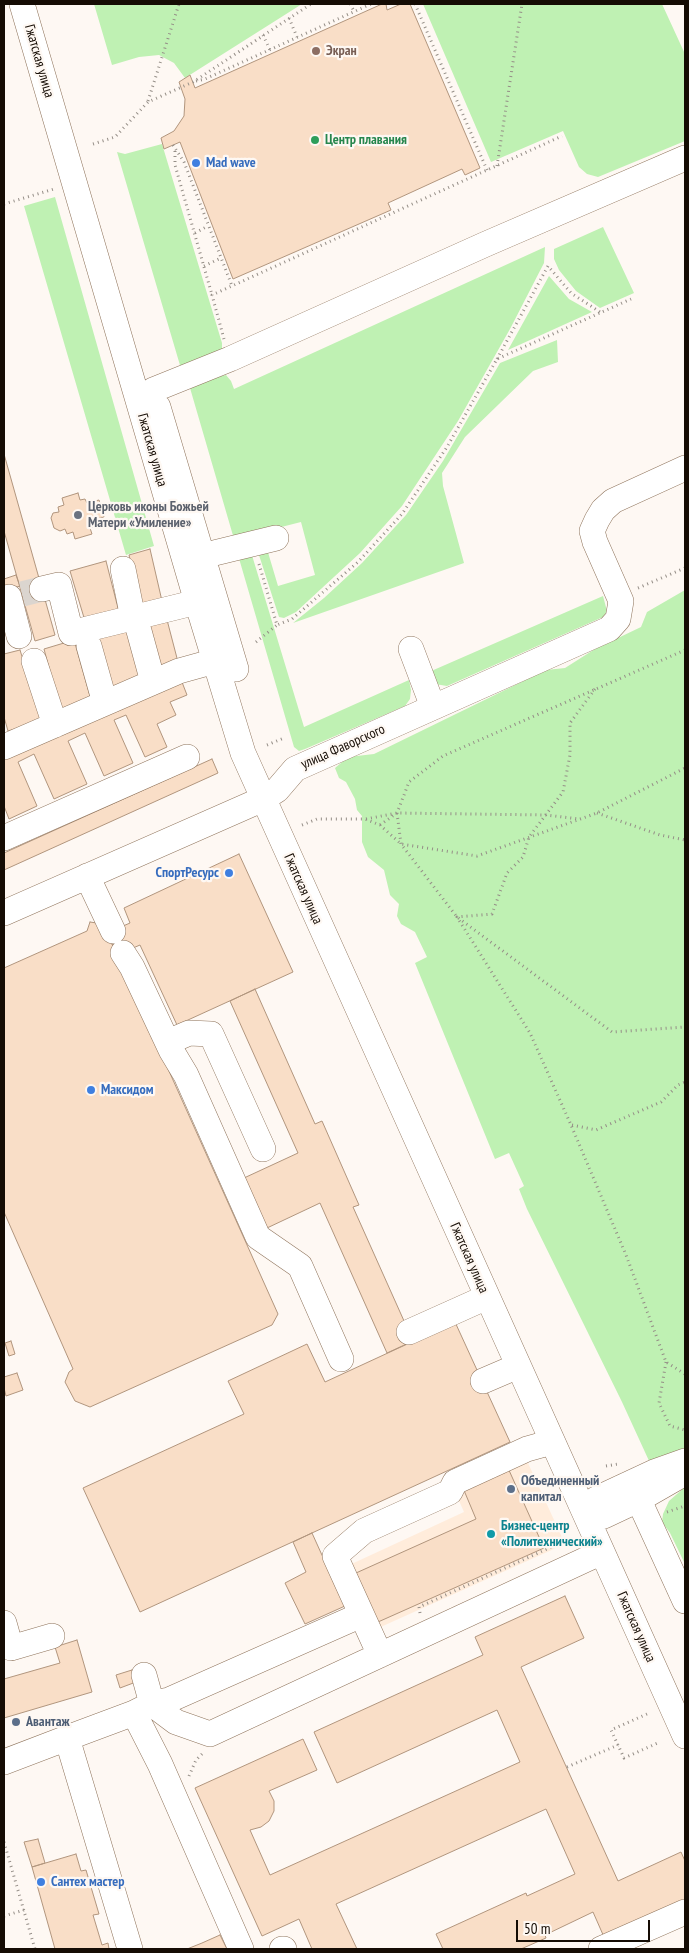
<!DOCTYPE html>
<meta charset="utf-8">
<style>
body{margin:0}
#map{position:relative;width:689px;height:1953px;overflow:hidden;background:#fef8f3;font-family:"PT Sans Narrow",sans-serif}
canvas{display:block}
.frame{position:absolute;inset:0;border:5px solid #150c04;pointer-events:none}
.scale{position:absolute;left:516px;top:1920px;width:134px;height:22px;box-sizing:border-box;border:2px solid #150c04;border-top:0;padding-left:6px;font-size:15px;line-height:18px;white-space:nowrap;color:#150c04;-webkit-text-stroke:4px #fef8f3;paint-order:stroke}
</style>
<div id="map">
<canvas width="689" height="1953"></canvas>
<div class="frame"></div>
<div class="scale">50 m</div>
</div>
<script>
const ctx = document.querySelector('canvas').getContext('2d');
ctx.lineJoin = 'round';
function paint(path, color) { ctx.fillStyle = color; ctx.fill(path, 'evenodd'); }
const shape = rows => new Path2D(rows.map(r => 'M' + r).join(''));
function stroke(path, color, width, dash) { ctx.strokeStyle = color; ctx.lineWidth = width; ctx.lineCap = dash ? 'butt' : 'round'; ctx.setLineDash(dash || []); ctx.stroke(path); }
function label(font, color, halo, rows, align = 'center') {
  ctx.font = font + ' "PT Sans Narrow",sans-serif'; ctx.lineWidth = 4.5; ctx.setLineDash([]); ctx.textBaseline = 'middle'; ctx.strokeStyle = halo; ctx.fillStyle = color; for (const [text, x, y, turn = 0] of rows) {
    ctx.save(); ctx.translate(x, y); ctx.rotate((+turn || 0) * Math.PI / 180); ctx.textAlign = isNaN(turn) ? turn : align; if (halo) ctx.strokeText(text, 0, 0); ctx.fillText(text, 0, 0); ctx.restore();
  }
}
paint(shape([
 [523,1452,565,1544,374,1630,345,1567,464,1512,452,1485]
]), '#ffecdb');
paint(shape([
 [94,4,302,4,185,78,174,63,159,55,139,57,112,65],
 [423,4,662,4,685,54,685,141,598,177,587,174,579,167,563,131,491,162],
 [162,144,222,343,222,351,182,372,117,152,125,154],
 [55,197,154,546,126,555,24,206],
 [603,227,634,293,600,308,576,291,559,270,554,259,554,249],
 [545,247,544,263,510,329,458,421,402,506,360,553,296,612,284,618,279,617,258,552,267,549,278,586,315,575,301,522,234,539,190,388,221,376,226,375,231,381,234,389],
 [549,276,569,299,592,312,508,350],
 [557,340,558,362,533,371,465,437,442,473,443,486,464,563,293,623,324,598,362,563,406,515,443,461,500,363],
 [251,552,304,727,409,680,411,690,410,699,405,706,305,749,299,751,294,747,238,555],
 [685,590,685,1450,650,1463,622,1402,527,1209,519,1189,524,1186,509,1153,495,1159,415,963,427,957,415,932,401,924,397,916,399,904,390,895,384,870,368,857,362,842,362,816,357,810,355,799,346,782,339,778,335,768,348,757,374,754,546,670,565,668,595,649,641,627,647,612],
 [603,596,607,611,603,617,447,686,435,684,429,672],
 [685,1487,685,1564,670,1533,662,1522,663,1514,669,1501]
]), '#bff1b3');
const building = shape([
 [382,4,386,4,387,10,401,4,410,4,480,168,465,175,462,169,388,203,391,210,233,279,180,142,164,149,161,138,174,131,184,116,185,99,179,82,190,75,195,88,382,4],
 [4,454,55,635,35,641,4,531,4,454],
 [78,493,80,500,85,499,87,503,99,500,104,517,93,520,95,526,90,528,92,534,75,539,73,532,67,534,65,529,60,531,54,528,51,518,53,513,59,512,58,507,64,505,62,498,78,493],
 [150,549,162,601,141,606,129,555,150,549],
 [106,561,119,612,85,621,70,571,106,561],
 [16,575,20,586,4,591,4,579,16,575],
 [166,616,178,662,156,668,143,622,166,616],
 [127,626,141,679,110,688,96,633,127,626],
 [74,640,91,700,60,709,44,649,74,640],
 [20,650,42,721,8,731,4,717,4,654,20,650],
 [180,677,187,695,170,702,176,715,157,724,167,747,145,757,126,715,114,720,133,763,104,776,85,733,68,741,87,784,54,799,34,754,18,762,37,806,9,819,4,806,4,753,180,677],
 [212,759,218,773,4,870,4,853,212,759],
 [239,854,293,972,177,1025,140,945,117,955,107,933,130,923,124,908,239,854],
 [90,922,103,924,278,1314,272,1325,90,1407,75,1401,65,1382,69,1372,73,1369,4,1212,4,968,87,931,90,922],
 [255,989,315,1124,322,1121,359,1205,353,1207,413,1341,387,1353,320,1203,267,1228,244,1178,298,1153,230,1001,255,989],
 [455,1322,510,1442,140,1612,83,1488,244,1414,228,1381,307,1344,325,1382,455,1322],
 [11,1341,15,1354,9,1356,5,1343,11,1341],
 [17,1373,23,1390,6,1396,4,1388,4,1377,17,1373],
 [508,1468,544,1548,378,1622,356,1573,476,1519,463,1488,508,1468],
 [312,1533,345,1606,305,1624,285,1583,306,1572,293,1542,312,1533],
 [565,1596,584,1638,521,1667,618,1881,681,1852,685,1861,685,1901,604,1937,593,1912,545,1935,546,1938,521,1949,443,1949,436,1934,526,1893,527,1896,575,1874,546,1809,336,1904,357,1949,312,1949,299,1919,262,1936,195,1788,303,1739,317,1770,269,1791,274,1801,274,1811,269,1821,261,1827,250,1830,270,1875,520,1762,497,1710,337,1783,314,1732,483,1655,475,1637,565,1596],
 [77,1640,92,1692,4,1718,4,1679,60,1663,55,1647,77,1640],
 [132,1670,136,1682,120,1688,116,1675,132,1670],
 [38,1839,45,1863,32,1867,24,1842,38,1839],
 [76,1854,81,1871,86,1870,91,1887,99,1914,93,1915,102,1945,108,1943,109,1949,55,1949,32,1867,76,1854],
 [220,1935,227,1949,187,1949,202,1943,220,1935]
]);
paint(building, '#f9dec7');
stroke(building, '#b1957d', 1);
stroke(shape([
 [22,594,42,589]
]), '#dbd5cf', 25, [25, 12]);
const minor = shape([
 [22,4,197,602,243,753,685,1736],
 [153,390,230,359,486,244,685,158],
 [158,407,236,669],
 [202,556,276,538],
 [123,569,133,618],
 [42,589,59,585,71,633,197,602],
 [9,597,19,636],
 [139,631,153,682],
 [89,646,105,703],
 [411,649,433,707],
 [34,661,55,725],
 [4,747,179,671,215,661],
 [4,838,187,757],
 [87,876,113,931],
 [4,913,263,799,277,790,295,769,609,629,618,619,621,601,595,542,592,531,597,520,603,510,613,501,685,468],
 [123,953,132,967,171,1050,186,1075,258,1237,300,1266,341,1359],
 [168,1042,189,1033,211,1034,263,1149],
 [409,1332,487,1297],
 [483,1381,518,1366],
 [631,1483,685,1601],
 [596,1499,654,1472,685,1461],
 [604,1516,638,1500,685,1473],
 [4,1623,11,1648,52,1636],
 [380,1655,335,1556,364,1531,450,1492,455,1482,527,1449,552,1442],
 [144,1675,152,1704,176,1722,210,1734,602,1552],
 [134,1713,160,1764,241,1949],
 [67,1738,134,1713,152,1704,169,1700,361,1615],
 [4,1762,67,1738,130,1949],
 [282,1949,284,1949],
 [601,1949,685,1912]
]);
stroke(minor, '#8f745c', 26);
stroke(shape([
 [350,4,354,11],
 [415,4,487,170],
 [289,18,297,37],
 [263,35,270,50],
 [196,81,205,79,371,4],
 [148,101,179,4],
 [93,144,115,137,148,102,193,82,311,4],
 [173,145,184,162,232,286],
 [175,151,175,165,212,295],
 [497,166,522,4],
 [4,204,54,189],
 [195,233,208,226],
 [204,266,221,258],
 [224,339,212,295,562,136],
 [497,359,548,266,571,293,600,312],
 [259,564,277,625,292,619,358,562,402,514,447,447,497,359,631,299],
 [638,588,685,568],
 [256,642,277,625],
 [595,689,570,723,570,755,563,792,529,837,523,857,507,873,492,914,457,917,530,1033,571,1125,626,1255,666,1362,685,1374],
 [267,745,284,738],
 [397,813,401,844,457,917,612,1032,685,1027],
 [597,813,660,835,685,840],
 [366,819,397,813,546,815,579,819],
 [302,825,317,819,365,819,380,825,401,844,477,856,597,813,685,768],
 [380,825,397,813,409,782,443,756,685,650],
 [572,1125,596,1130,661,1102,678,1085,685,1082],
 [666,1362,659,1403,670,1426,685,1430],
 [606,1466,618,1464],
 [667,1512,685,1506],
 [420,1613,419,1607,569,1539],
 [647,1714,611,1730,624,1758,660,1742],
 [567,1767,618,1745],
 [189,1776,196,1760,204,1752],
 [4,1842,35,1949],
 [4,1916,24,1910]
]), '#958e87', 3, [1, 4]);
stroke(minor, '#fff', 25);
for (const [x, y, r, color] of [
 [316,51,5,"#8d6e63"],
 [315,140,5,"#2e9e5b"],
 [196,163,5,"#3f7fe0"],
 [78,515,5,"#6b7280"],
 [229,873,5,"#3f7fe0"],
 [91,1090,5,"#3f7fe0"],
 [511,1489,5,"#5c6f8a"],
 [491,1534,5,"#0f9aa8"],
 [16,1722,5,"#5c6f8a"],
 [41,1882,5,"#3f7fe0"]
]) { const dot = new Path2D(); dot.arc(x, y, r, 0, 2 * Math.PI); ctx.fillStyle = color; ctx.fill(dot); stroke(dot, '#fef8f3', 2); }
label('bold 14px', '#785e54', '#fef8f3', [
 ["Экран",326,51]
], 'left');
label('14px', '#150c04', '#fef8f3', [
 ["Гжатская улица",39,61,74],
 ["Гжатская улица",152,450,74],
 ["улица Фаворского",343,747,-24],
 ["Гжатская улица",303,889,66],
 ["Гжатская улица",469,1258,66],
 ["Гжатская улица",636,1627,66]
]);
label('bold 14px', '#27864d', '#fef8f3', [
 ["Центр плавания",325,140]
], 'left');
label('bold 14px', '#366cbe', '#fef8f3', [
 ["Mad wave",206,163],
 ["СпортРесурс",219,873,"right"],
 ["Максидом",101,1090],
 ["Сантех мастер",51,1882]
], 'left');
label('bold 14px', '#5b616d', '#fef8f3', [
 ["Церковь иконы Божьей",88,507],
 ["Матери «Умиление»",88,523]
], 'left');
label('bold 14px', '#4e5e75', '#fef8f3', [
 ["Объединенный",521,1481],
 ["капитал",521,1497],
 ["Авантаж",26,1722]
], 'left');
label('bold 14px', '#0d838f', '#fef8f3', [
 ["Бизнес-центр",501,1526],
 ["«Политехнический»",501,1542]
], 'left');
</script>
